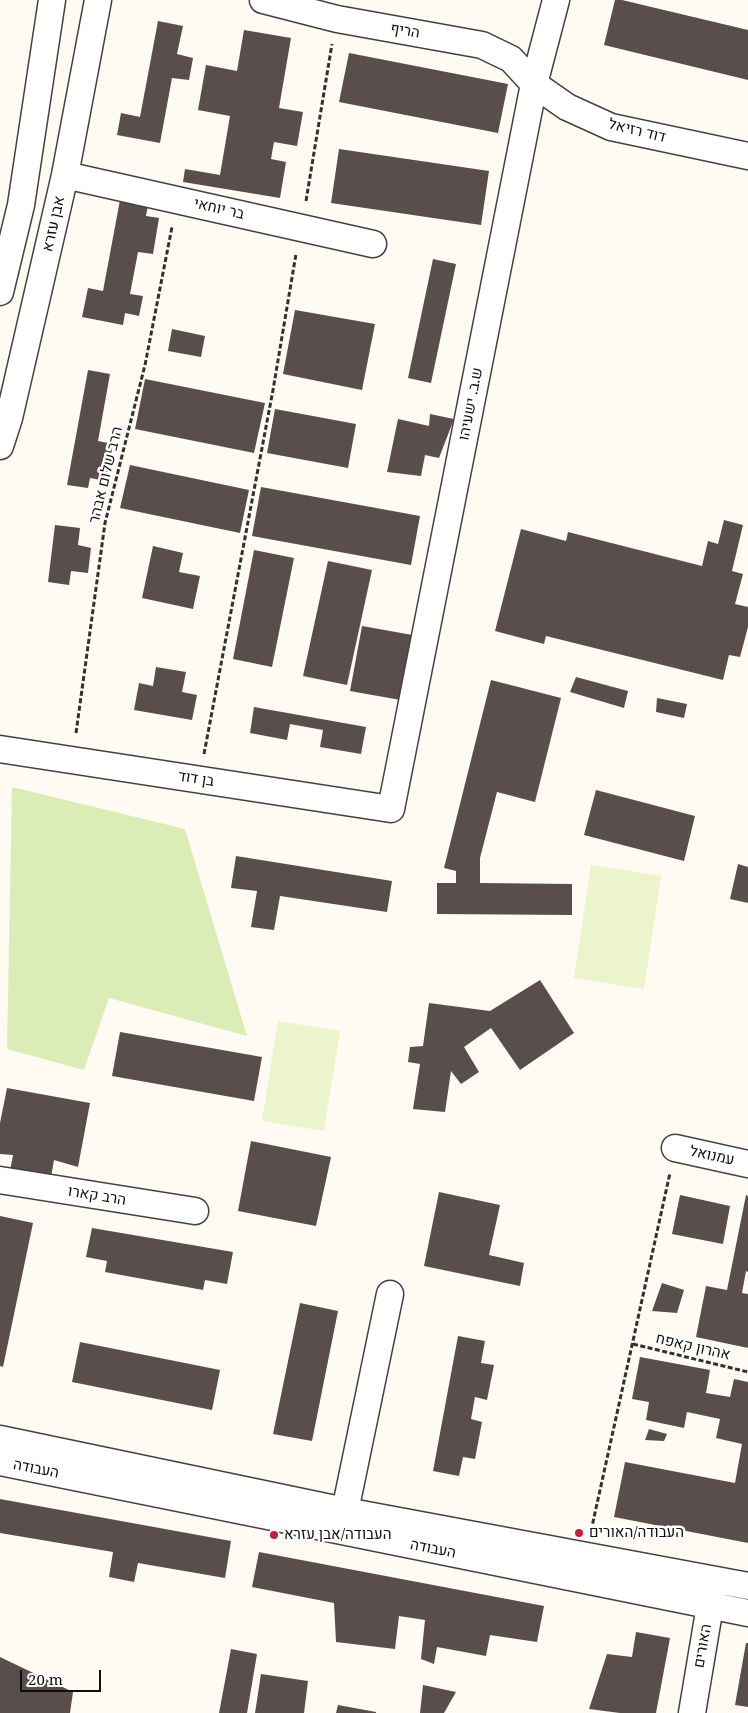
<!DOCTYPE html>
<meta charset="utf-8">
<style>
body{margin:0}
#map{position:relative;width:748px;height:1713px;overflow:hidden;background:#fffaf2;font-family:"Noto Serif",serif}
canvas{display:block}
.scale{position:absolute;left:20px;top:1670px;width:81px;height:22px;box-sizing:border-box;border:2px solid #0f0f0f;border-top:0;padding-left:6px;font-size:15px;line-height:18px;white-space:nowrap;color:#0f0f0f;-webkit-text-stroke:4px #fff;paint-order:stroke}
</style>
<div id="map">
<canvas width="748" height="1713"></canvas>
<div class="scale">20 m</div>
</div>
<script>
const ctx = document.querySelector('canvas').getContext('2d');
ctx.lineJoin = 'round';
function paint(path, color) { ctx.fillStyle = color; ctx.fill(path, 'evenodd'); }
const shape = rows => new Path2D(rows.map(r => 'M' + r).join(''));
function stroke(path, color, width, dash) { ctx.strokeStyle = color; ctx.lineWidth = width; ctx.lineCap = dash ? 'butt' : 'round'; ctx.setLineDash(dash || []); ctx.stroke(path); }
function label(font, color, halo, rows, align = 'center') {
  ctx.font = font + ' "Noto Serif",Heebo,serif'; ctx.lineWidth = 5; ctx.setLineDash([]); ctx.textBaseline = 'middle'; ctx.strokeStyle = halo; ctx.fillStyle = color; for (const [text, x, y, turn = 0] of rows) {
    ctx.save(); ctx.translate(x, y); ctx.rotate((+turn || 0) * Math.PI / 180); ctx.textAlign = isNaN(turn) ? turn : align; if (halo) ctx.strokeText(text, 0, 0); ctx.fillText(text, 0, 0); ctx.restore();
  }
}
paint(shape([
 [12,787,185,829,247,1036,109,998,84,1070,7,1049]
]), '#dbedb7');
paint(shape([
 [591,865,661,876,644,989,574,978],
 [278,1021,340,1031,324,1131,262,1121]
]), '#ebf4ca');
paint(shape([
 [615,0,622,0,748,30,748,80,604,45],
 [158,21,183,26,177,54,193,58,189,80,172,78,160,143,117,135,121,113,140,117],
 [244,30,291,38,279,108,303,112,297,146,274,142,271,159,286,162,280,198,183,182,185,169,220,175,230,116,198,110,206,65,237,71],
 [349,53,508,84,498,133,339,102],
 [339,149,489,171,481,225,331,203],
 [120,200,148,205,146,216,159,218,153,254,138,252,130,294,143,296,139,316,125,313,123,325,82,317,88,288,103,291],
 [433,259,456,264,431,383,408,378],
 [295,310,375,324,362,390,283,374],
 [172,329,205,336,201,357,168,351],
 [88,370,110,374,98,441,113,444,106,481,90,478,88,488,67,485],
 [145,379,265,403,254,453,135,429],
 [275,409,356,424,348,468,267,453],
 [430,414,454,419,439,458,425,455,421,476,387,472,398,419,429,426],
 [130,465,249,490,240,533,120,508],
 [261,487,420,516,411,565,252,536],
 [724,520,743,525,732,571,743,574,735,604,748,607,748,627,740,657,729,655,723,680,546,636,544,644,495,631,521,529,566,541,568,532,702,566,708,541,718,544],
 [55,525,80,528,78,545,91,548,88,573,71,571,69,585,48,582],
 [153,546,183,553,179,572,200,576,193,609,142,598],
 [254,550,294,558,272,667,233,659],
 [328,561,372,570,347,685,303,676],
 [362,626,418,636,406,701,350,691],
 [156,667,186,672,182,692,197,695,192,720,134,710,139,683,153,686],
 [576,677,628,691,624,708,570,692],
 [491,680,561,698,535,802,497,792,480,858,480,883,572,884,572,915,437,914,437,883,456,883,456,871,444,868],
 [657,698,687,704,684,718,656,712],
 [254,707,366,727,361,754,320,747,323,730,290,724,287,740,250,733],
 [596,790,695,816,684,861,584,835],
 [236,856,392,881,387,912,280,896,274,930,251,927,257,891,231,888],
 [738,864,748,867,748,903,730,899],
 [540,980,574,1033,520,1070,491,1028,464,1047,479,1072,461,1084,451,1071,445,1112,413,1109,420,1064,408,1062,410,1047,423,1046,429,1003,490,1011],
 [120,1032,262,1057,254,1101,112,1076],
 [7,1088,90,1103,78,1167,54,1160,50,1183,9,1176,13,1155,0,1154,0,1123],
 [251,1141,331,1157,316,1226,238,1211],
 [439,1192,500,1205,489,1255,524,1263,520,1286,424,1266],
 [680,1195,730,1206,723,1244,672,1234],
 [746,1195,748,1196,748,1272,746,1271,742,1293,748,1294,748,1348,696,1337,706,1286,727,1290],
 [0,1216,33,1223,3,1367,0,1366],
 [92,1228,233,1252,227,1284,205,1280,203,1290,105,1272,107,1261,86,1257],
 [662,1283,684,1290,677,1313,652,1311],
 [300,1303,338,1311,312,1441,273,1434],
 [458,1336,485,1341,481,1363,494,1365,487,1400,475,1397,471,1419,482,1422,475,1459,463,1457,459,1476,433,1471],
 [80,1342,220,1370,212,1410,72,1382],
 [640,1357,710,1370,706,1393,730,1397,734,1379,748,1382,748,1543,614,1517,625,1462,735,1483,742,1444,716,1438,720,1419,687,1412,684,1428,646,1420,649,1402,632,1399],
 [649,1429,667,1434,664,1441,645,1440],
 [0,1499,231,1541,225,1578,138,1563,134,1582,109,1577,113,1552,0,1533],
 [259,1552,544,1606,537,1642,490,1635,486,1656,437,1647,434,1664,421,1659,425,1620,399,1616,395,1649,336,1642,334,1603,252,1587],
 [636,1632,670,1638,656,1713,620,1713,589,1709,607,1654,632,1657],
 [746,1643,748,1643,748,1707,735,1705],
 [231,1649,257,1654,247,1713,219,1713],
 [0,1657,73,1692,70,1713,0,1713],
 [261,1674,308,1681,304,1713,255,1713],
 [423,1685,456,1692,444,1713,420,1713],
 [338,1705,376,1712,376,1713,336,1713]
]), '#594e4b');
const minor = shape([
 [263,0,337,19,482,45,511,59,534,84,567,107,611,127,748,156],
 [65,175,373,244],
 [0,292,21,205,52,0],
 [0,446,9,418,65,175,98,0],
 [0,749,391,809,534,84,556,0],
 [675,1148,748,1164],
 [0,1180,195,1211],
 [0,1439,345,1511,748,1586],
 [0,1462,748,1613],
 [345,1511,390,1294],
 [692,1713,713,1588]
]);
stroke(minor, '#424242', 29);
stroke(shape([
 [306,201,332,44],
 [76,733,105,523,145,365,172,227],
 [204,754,273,390,296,254],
 [633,1344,748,1372],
 [591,1531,670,1173]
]), '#313131', 3, [5, 2.5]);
stroke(minor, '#fff', 26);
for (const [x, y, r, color] of [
 [579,1533,5,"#cb1c3e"],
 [274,1535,5,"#cb1c3e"]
]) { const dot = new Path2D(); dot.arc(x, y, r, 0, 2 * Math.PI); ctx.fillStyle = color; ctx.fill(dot); stroke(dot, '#fff', 2); }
label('15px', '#0f0f0f', '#fff', [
 ["הריף",405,31,10],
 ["דוד רזיאל",637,131,14],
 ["בר יוחאי",219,209,13],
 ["אבן עזרא",54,224,-77],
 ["ש.ב. ישעיהו",471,404,-79],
 ["הרב שלום אבהר",106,475,-76],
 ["בן דוד",196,779,9],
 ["עמנואל",712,1156,12],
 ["הרב קארו",97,1196,9],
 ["אהרון קאפח",693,1347,13],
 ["העבודה",36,1469,11],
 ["העבודה",433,1549,11],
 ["האורים",703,1646,-80]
]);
label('15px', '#0f0f0f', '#fff', [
 ["העבודה/האורים",589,1533],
 ["העבודה/אבן עזרא",284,1535]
], 'left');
</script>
